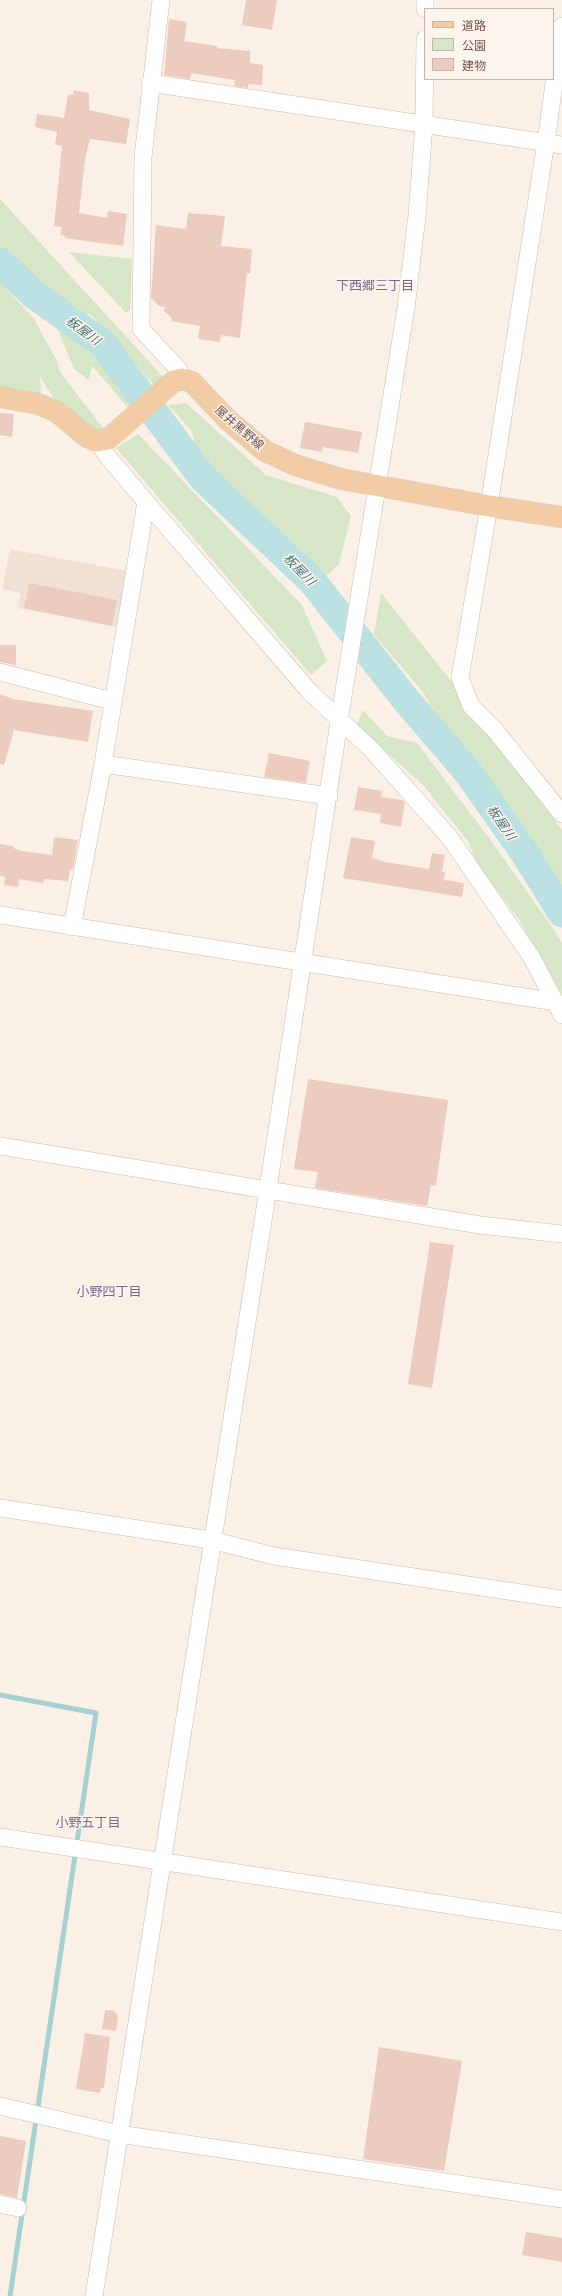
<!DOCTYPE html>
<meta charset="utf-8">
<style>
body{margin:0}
#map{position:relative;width:562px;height:2296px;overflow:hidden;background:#faf0e6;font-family:"Alegreya Sans","Noto Sans JP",sans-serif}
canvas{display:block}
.legend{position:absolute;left:424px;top:8px;width:130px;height:72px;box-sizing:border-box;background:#fdf4ec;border:1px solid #c5b4ac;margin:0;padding:5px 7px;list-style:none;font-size:12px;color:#71554d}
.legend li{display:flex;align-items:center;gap:8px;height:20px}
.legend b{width:20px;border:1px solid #c5b4ac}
</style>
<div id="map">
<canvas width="562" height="2296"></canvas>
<ul class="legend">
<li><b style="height:5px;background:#f2cca5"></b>道路</li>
<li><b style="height:11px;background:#d7e6c6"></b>公園</li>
<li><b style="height:11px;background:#edccc0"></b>建物</li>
</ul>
</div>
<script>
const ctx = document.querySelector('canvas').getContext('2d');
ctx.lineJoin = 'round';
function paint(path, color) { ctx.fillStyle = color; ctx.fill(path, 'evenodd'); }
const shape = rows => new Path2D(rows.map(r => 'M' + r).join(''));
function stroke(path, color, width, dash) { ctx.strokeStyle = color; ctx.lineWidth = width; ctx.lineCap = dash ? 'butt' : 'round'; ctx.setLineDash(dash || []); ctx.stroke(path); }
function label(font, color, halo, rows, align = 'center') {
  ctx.font = font + ' "Alegreya Sans","Noto Sans JP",sans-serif'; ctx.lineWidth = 3; ctx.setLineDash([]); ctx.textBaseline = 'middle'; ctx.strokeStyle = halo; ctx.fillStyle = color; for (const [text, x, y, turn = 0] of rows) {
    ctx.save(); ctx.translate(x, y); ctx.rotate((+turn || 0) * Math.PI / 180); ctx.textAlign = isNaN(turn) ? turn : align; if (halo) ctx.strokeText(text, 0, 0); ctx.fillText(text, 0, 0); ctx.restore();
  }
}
paint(shape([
 [10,549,127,571,117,627,18,608,21,593,2,589]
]), '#f1e1d5');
paint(shape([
 [0,199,165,379,160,388,154,385,91,315,58,305,21,283,0,252],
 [69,252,132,259,130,310,126,313],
 [0,282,34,319,56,359,60,372,107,433,72,426,40,377,41,394,0,387],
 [64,317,102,343,125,384,132,412,92,366,89,380,74,369,56,325],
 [186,403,266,475,337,497,351,516,339,564,326,576,306,564,203,478,192,431,168,405],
 [138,434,302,605,327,661,311,675,116,448],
 [381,593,471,706,562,830,562,894,431,706,423,692,374,635],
 [363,710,387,736,417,743,492,842,554,930,562,943,562,994,518,918,477,864,468,841,422,784,357,725]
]), '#d7e6c6');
stroke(shape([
 [0,1695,96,1713,10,2296]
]), '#a4d1d2', 5);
stroke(shape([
 [0,262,33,294,102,343,203,478,312,581,406,700,467,771,526,855,562,913]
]), '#bce1e2', 29);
paint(shape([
 [246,0,277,0,272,30,242,25],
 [169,19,187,22,184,41,217,46,217,48,250,51,250,63,263,65,262,85,248,84,248,88,234,86,235,80,191,73,190,79,164,75],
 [74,90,89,93,89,110,130,119,126,144,90,139,85,159,79,213,107,218,108,211,127,214,123,246,65,238,65,236,60,235,62,227,54,226,62,146,55,145,57,132,35,127,37,114,64,118,68,94,73,95],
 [188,213,225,216,221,246,252,249,250,274,247,273,240,338,221,335,220,342,198,339,200,326,171,321,172,318,164,311,165,307,159,306,151,298,156,225,186,229],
 [0,413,14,414,12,437,0,435],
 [305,422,362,432,358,453,323,447,322,452,300,448],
 [29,583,117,600,112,626,24,608],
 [0,645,16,645,16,665,0,662],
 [0,694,13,699,93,711,88,742,14,730,4,765,0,764],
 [269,753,310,761,306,783,264,777],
 [358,787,382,791,381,797,403,800,405,802,401,827,380,823,381,814,354,810],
 [54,837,78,840,73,869,70,869,68,881,44,879,43,883,19,879,18,887,4,885,5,877,0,876,0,844,13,846,13,848,22,851,52,855],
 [351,837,375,841,372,858,385,862,429,869,432,853,445,855,442,872,445,872,444,880,464,883,462,897,343,878],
 [308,1079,448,1100,436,1186,431,1185,427,1206,315,1188,318,1172,294,1169],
 [430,1242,454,1245,432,1388,408,1384],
 [105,2010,114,2011,118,2017,116,2031,102,2029],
 [85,2033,110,2037,104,2088,101,2088,100,2093,76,2089],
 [379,2047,462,2061,444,2171,363,2159],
 [0,2136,26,2141,17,2198,0,2194],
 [526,2232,562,2238,562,2262,522,2255]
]), '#edccc0');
const minor = shape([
 [161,0,143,157,141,329,179,370,182,379],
 [425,0,425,9],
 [562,26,546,142,489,506,460,678,471,706,494,729,562,814],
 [150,83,562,145],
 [97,441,108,457,146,502,310,692,372,750,450,838,532,958,562,1015],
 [0,672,112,701],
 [103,764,329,796],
 [0,915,556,1002],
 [72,927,103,764,146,502],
 [0,1146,480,1225,562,1234],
 [0,1508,211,1540,274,1556,562,1599],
 [0,1837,562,1922],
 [0,2106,119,2134,562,2199],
 [0,2204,18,2208],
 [94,2296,268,1189,341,709,406,308,417,216,424,125,425,39]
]);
const major = shape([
 [0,397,39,404,57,412,87,437,97,441,108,439,174,381,182,379,192,382,228,420,265,451,295,465,341,479,489,506,562,517]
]);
stroke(minor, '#cdb9b0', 18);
stroke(major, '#d7cfcd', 22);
stroke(minor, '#fff', 17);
stroke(major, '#f2cca5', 21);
label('12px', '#71554d', '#fdf4ec', [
 ["屋井黒野線",239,428,41]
]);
label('13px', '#7a658c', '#fdf4ec', [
 ["下西郷三丁目",375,286],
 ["小野四丁目",109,1292],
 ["小野五丁目",88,1823]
]);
label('italic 13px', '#46797b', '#fdf4ec', [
 ["板屋川",83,331,37],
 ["板屋川",299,570,45],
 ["板屋川",501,823,56]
]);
</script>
